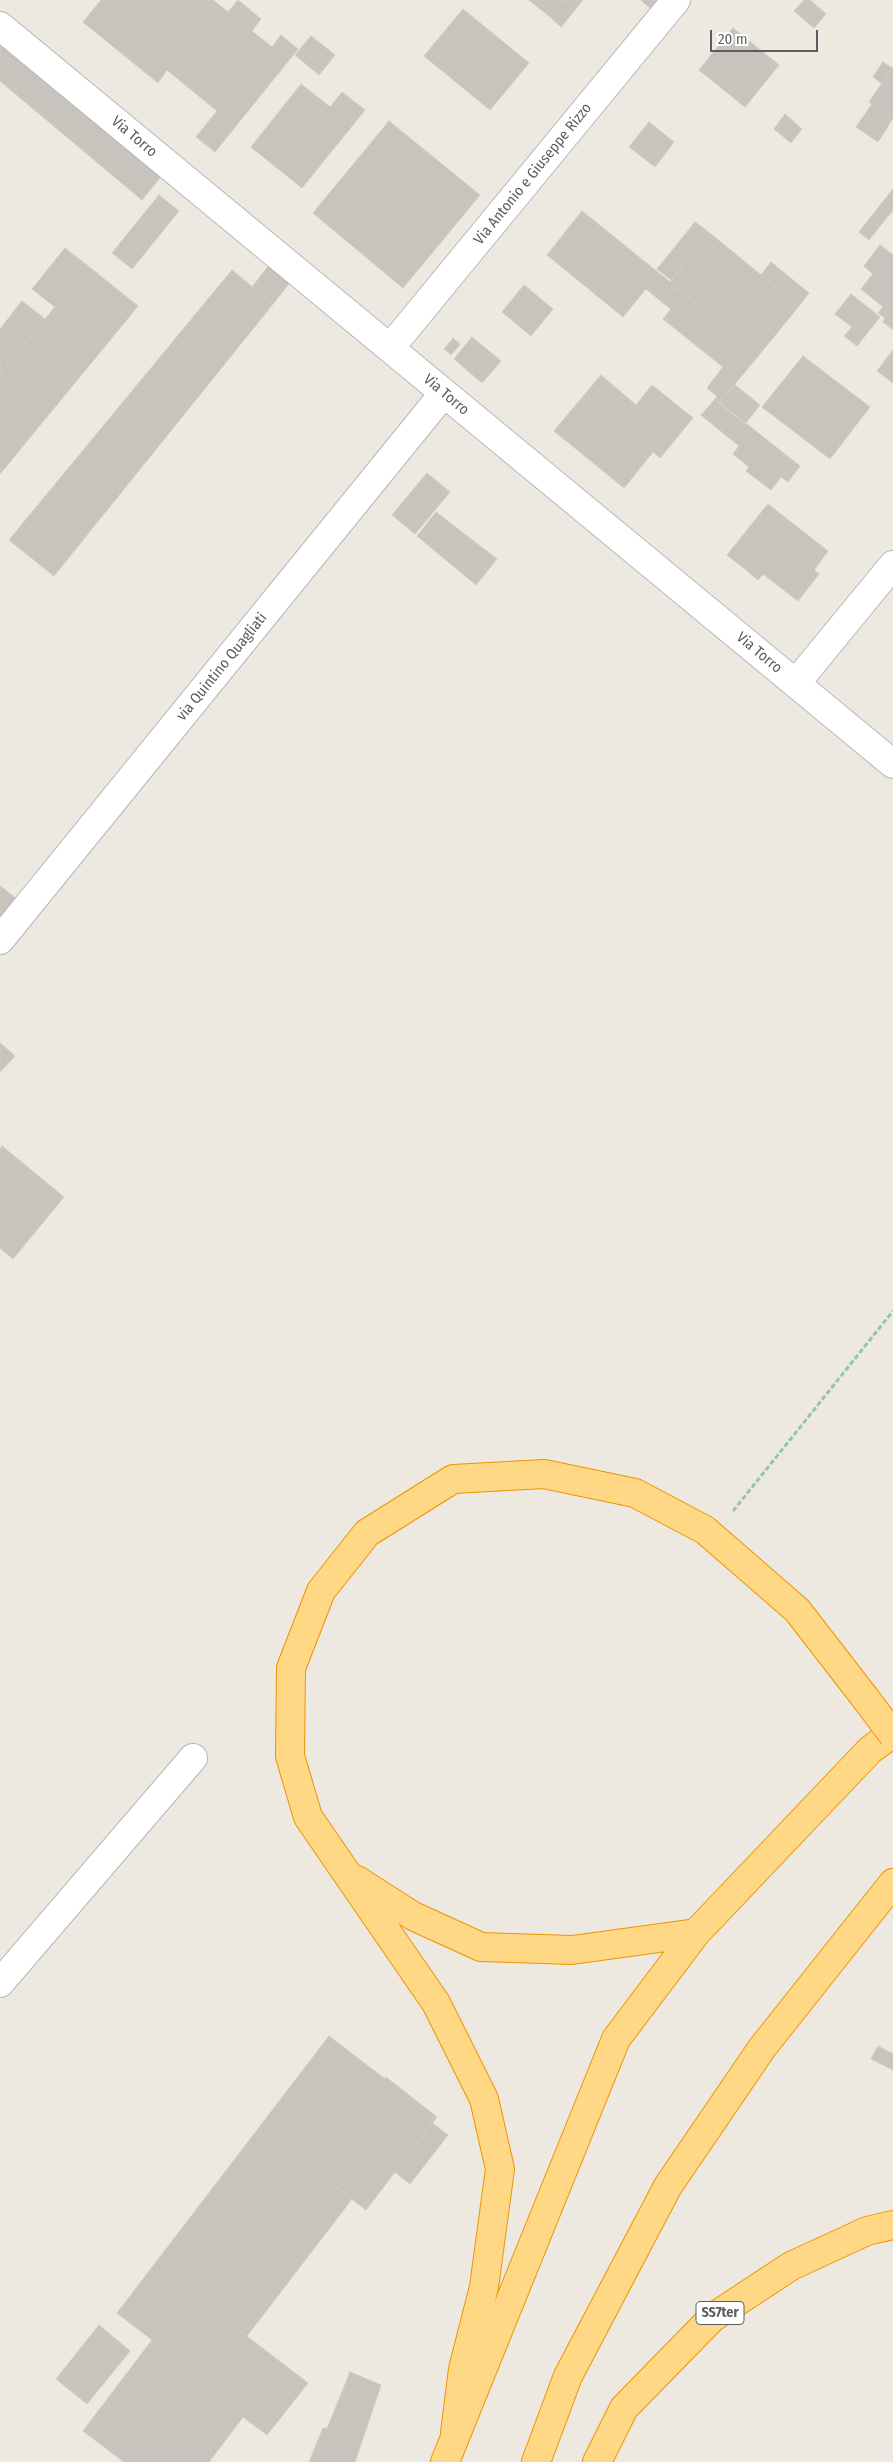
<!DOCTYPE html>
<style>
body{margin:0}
#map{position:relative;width:893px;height:2462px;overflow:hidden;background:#ede9e0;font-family:"Fira Sans Condensed",sans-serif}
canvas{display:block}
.scale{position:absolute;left:710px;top:30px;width:108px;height:22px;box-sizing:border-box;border:2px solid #595e62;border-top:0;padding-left:6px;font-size:15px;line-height:18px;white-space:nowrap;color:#595e62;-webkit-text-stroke:4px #fff;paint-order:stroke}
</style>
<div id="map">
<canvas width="893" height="2462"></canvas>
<div class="scale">20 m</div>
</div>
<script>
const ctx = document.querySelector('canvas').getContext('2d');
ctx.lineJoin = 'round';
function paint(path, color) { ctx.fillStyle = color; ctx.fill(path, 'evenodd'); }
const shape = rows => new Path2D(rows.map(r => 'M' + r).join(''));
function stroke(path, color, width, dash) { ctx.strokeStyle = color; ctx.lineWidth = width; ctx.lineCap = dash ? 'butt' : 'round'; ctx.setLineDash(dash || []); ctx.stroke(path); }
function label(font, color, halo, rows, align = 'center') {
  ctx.font = font + ' "Fira Sans Condensed",sans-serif'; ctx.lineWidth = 4.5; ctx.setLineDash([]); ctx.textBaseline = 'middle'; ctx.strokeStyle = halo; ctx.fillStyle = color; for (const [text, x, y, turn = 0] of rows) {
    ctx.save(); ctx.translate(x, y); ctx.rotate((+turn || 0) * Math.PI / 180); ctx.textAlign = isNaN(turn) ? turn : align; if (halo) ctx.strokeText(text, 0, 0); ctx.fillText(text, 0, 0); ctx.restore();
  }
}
const building = shape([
 [101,0,213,0,228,12,238,0,261,19,252,31,272,47,281,35,298,49,215,152,196,137,217,111,167,70,158,83,83,22,101,0],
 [529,0,562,0,549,16,529,0],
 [562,0,583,0,561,27,549,16,562,0],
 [641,0,660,0,652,10,641,0],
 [804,0,810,0,826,14,814,28,794,11,804,0],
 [463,9,529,63,490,110,424,56,463,9],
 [733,28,779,65,745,107,699,70,733,28],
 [311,36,335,55,319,75,295,55,311,36],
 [0,37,163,174,142,200,0,81,0,37],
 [883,62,892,68,882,84,873,77,883,62],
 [893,67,893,118,869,102,893,67],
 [301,84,330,107,342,92,365,110,302,188,251,147,301,84],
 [872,104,893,118,878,142,856,127,872,104],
 [785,114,802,129,791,143,774,129,785,114],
 [389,121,480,195,403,288,313,213,389,121],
 [649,122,674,142,655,167,629,147,649,122],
 [893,189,893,210,869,240,859,232,893,189],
 [159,195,179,211,132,269,112,253,159,195],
 [582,211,670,282,683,266,679,263,706,230,799,306,759,355,676,287,663,303,646,289,623,317,547,255,582,211],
 [695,222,706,230,679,263,683,266,671,280,657,269,695,222],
 [880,245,893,255,893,330,883,322,885,318,878,313,883,307,861,289,873,274,864,266,880,245],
 [65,248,88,266,55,307,32,289,65,248],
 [771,262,809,293,799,306,761,275,771,262],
 [270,264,291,281,273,304,252,287,270,264],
 [88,266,138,306,0,474,0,375,88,266],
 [232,270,273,304,54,576,9,540,232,270],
 [524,285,553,309,531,336,502,312,524,285],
 [676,287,759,355,719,403,715,399,717,396,707,388,723,367,663,319,671,309,663,303,676,287],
 [851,294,880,317,857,346,844,336,852,327,835,314,851,294],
 [22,301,45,319,0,375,0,329,22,301],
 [472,337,501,361,482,383,454,359,472,337],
 [453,338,460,344,451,355,444,349,453,338],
 [893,350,893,383,877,371,893,350],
 [803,356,870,407,830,459,762,407,803,356],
 [601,375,636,405,652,385,693,418,660,458,653,452,624,488,554,431,601,375],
 [735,385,760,405,745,424,719,403,735,385],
 [715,399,800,466,788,482,781,477,771,490,746,471,749,467,733,454,739,446,701,415,715,399],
 [427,473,450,492,415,534,392,515,427,473],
 [768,504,828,551,814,570,819,574,798,601,763,574,758,580,745,569,761,549,743,535,768,504],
 [436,512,497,559,476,585,417,536,436,512],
 [743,535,761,549,745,569,727,555,743,535],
 [0,886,22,903,0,931,0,886],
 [0,1043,15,1056,0,1072,0,1043],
 [2,1146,64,1197,13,1259,0,1248,0,1149,2,1146],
 [329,2036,385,2079,386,2077,437,2117,366,2210,310,2167,205,2304,308,2383,267,2435,243,2417,209,2462,124,2462,83,2431,152,2340,117,2313,329,2036],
 [878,2046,893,2054,893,2070,871,2059,878,2046],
 [432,2123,448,2135,410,2184,395,2172,432,2123],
 [310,2167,352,2199,247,2336,205,2304,310,2167],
 [99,2325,130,2351,87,2404,56,2379,99,2325],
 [350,2372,381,2385,355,2462,309,2462,323,2428,327,2429,350,2372]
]);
paint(building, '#c8c4bd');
stroke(building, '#d2cabe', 1);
const street = shape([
 [0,26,893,764],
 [390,348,676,0],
 [796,683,893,565],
 [0,940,444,393],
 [0,1983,193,1758]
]);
const highway = shape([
 [357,1880,413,1916,481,1947,572,1950,696,1933],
 [455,2433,463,2369,484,2287,500,2169,484,2099,436,2003,308,1817,290,1756,291,1668,321,1591,367,1533,453,1479,544,1474,635,1493,705,1530,797,1610,866,1699],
 [445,2462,616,2039,696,1933,870,1750,893,1733],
 [536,2462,568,2376,668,2186,762,2048,893,1883],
 [597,2462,624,2408,712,2318,791,2266,867,2231,893,2225]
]);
stroke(street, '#b3b7bc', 30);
stroke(highway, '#ed9300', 30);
stroke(shape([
 [733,1511,893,1311]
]), '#93c89e', 3, [5, 2.5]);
stroke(street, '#fff', 28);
stroke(highway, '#ffd885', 28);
const highwayBridge = shape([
 [866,1699,893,1735]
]);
stroke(highwayBridge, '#ed9300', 30, []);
stroke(highwayBridge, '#ffd885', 28);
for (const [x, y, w] of [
 [720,2313,48]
]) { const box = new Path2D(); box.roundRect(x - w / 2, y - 11.5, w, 23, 4); ctx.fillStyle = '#fff'; ctx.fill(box); stroke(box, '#595e62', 1); }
label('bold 14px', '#595e62', null, [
 ["SS7ter",720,2313]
]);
label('15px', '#595e62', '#fff', [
 ["Via Torro",134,137,40],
 ["Via Antonio e Giuseppe Rizzo",533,174,-51],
 ["Via Torro",446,395,40],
 ["Via Torro",759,653,40],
 ["via Quintino Quagliati",222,667,-51]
]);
</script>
